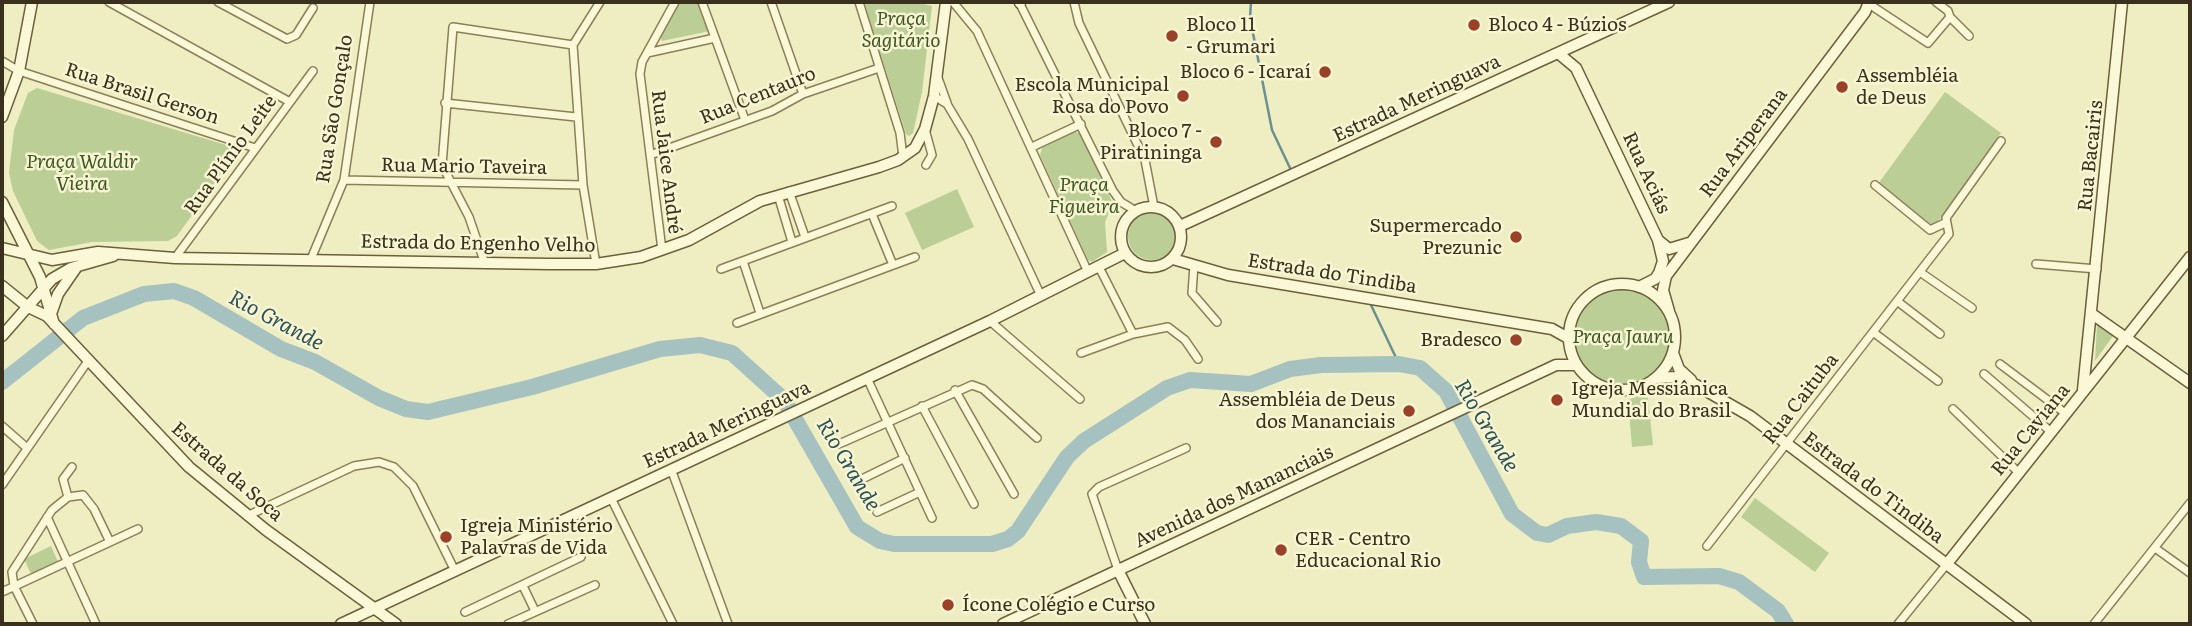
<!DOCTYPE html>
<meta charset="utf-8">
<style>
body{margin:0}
#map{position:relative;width:2192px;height:626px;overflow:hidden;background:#efedc2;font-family:Literata,serif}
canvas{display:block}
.frame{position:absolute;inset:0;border:4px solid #39311d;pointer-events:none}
</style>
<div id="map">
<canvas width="2192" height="626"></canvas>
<div class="frame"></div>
</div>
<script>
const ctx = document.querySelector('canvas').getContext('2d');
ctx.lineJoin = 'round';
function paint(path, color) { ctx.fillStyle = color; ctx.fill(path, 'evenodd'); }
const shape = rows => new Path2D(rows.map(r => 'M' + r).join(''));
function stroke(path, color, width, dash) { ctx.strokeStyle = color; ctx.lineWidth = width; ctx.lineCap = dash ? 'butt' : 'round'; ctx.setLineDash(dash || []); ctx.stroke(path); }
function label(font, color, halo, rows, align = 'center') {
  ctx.font = font + ' Literata,serif'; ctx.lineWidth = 5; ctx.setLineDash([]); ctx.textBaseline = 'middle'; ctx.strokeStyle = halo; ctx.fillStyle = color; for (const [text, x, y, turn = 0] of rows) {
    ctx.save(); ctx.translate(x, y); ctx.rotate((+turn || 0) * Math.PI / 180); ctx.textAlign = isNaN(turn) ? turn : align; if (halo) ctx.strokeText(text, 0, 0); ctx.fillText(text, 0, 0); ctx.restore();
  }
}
paint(shape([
 [680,2,703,2,710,31,662,41,660,36],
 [864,2,915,2,932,6,922,92,913,133,909,136,906,134],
 [37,88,226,145,231,149,232,159,177,236,168,241,92,242,49,250,37,241,13,191,9,173,14,130,28,93],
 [1945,92,2001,133,1934,227,1878,184],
 [1073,131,1081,134,1113,204,1105,222,1107,252,1092,262,1088,260,1040,155,1043,145],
 [957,189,974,227,922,250,905,213],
 '1128 236a24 24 0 1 1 48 0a24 24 0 1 1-48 0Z',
 '1574 337a49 49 0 1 1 98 0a49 49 0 1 1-98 0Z',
 [2097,325,2113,336,2095,361],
 [1641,395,1648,398,1653,445,1632,447,1628,400],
 [1755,498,1829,553,1815,572,1741,517],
 [51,546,58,562,31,574,24,559]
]), '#bace96');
stroke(shape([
 [1251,2,1250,18,1272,130,1290,168],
 [1371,305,1399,364]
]), '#6b9090', 2.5);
stroke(shape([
 [2,382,83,318,144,294,174,291,194,298,281,349,315,362,379,398,406,409,428,412,532,387,660,349,700,345,732,353,784,400,857,527,880,541,894,544,992,544,1008,539,1018,531,1067,457,1084,441,1167,388,1190,380,1251,384,1290,369,1321,365,1399,364,1420,368,1446,391,1512,514,1537,533,1548,535,1567,526,1596,522,1621,526,1641,541,1639,562,1644,577,1719,576,1739,582,1778,611,1786,624]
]), '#a5c2c0', 16);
const street = shape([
 [109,2,290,102],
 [218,2,287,39,296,35,313,8],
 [702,2,745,120],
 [771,2,803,94],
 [859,2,900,133,903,157],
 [953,2,977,31,1088,272],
 [1019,2,1113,191,1121,202,1136,211],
 [1074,2,1079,23,1145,160,1154,207],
 [1869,4,1928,43,1950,17,1948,11,1936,2],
 [1950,17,1969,36],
 [647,53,715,38],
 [2,61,19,71,255,148],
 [938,78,947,103],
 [934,96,947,104,968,139,1041,296],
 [445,103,576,117],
 [925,129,932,155,926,165],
 [1032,147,1081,124],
 [650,155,772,111,803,94,879,68],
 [344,180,583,185],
 [1875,185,1930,230,1945,223],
 [789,191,805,237],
 [778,195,792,242],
 [872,214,893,265],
 [662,250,640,74,642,62,675,2],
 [175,258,313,71],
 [311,259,344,180,370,2],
 [484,261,469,217,442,165,453,27,573,45],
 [743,261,760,313],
 [596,264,583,185,573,45,600,2],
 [2036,264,2097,269],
 [1194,265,1192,293,1217,322],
 [1099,267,1133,334],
 [721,269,892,206],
 [1920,272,1972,308],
 [1897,301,1940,334],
 [990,321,1080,399],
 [737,323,915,257],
 [1873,332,1938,381],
 [1081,353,1133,334,1168,327,1185,340,1198,359],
 [2000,364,2065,413],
 [1984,374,2050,431],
 [867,378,932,518],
 [955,390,1014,494],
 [922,406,974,504],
 [1953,409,2018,472],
 [2,426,27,448],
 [839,444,972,385,983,389,1037,438],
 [671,469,728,624],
 [858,481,905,458],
 [2,485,88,361],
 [68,497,63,479,72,467],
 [611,498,673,624],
 [877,512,920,492],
 [247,516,354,466,379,462,394,467,413,486,455,571],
 [47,517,96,624],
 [1707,546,1949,234,1946,218,2001,141],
 [2155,548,2190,573],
 [1118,570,1092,494,1099,487,1186,448],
 [523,586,535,611],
 [2,592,138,529],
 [465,612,581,557],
 [33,624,14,586,12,572,52,510,68,497,83,495,94,509,110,542],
 [508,624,595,585],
 [1898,624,1946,565],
 [2094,624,2190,503]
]);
const secondary = shape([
 [1020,3,1020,2],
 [1558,53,1576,68,1658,240,1663,261,1659,273,1655,279,1639,287],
 [2,117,19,71,32,2],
 [2,202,40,277,54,324],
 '1121 237a30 30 0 1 1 60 0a30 30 0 1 1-60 0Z',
 [1180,226,1669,2],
 [1658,240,1669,249,1689,243],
 [2,248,52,260,98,252,175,258,549,264,596,264,641,257,689,240,760,201,879,167,898,160,915,148,925,129,934,96,946,2],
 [1173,259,1228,275,1552,329,1568,338],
 '1569 337a53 53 0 1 1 106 0a53 53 0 1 1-106 0Z',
 [2,286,28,307,47,316,189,467,266,530,396,624],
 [52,311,58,294,76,268],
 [1669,311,1663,290,1666,276,1865,12,1869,2],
 [2092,314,2190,383],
 [2,336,52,279,71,268,113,256],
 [1673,353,1679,369,1691,380],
 [1656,378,1676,377,1696,385,1750,416,2026,624],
 [2083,390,2122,2],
 [1946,565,2190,257],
 [1118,570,1145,624],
 [341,624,990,321,1125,253],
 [1003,624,1556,365,1576,365]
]);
stroke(street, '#8a7f59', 10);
stroke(secondary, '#6c5f3c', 13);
stroke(street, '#faf8d6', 7);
stroke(secondary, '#faf8d6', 10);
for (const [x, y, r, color] of [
 [1474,25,7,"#9b4127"],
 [1172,36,7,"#9b4127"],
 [1325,72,7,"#9b4127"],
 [1842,87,7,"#9b4127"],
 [1183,96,7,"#9b4127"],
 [1216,142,7,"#9b4127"],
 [1516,237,7,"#9b4127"],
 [1516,340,7,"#9b4127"],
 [1557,400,7,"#9b4127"],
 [1409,411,7,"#9b4127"],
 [446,537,7,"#9b4127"],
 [1281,550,7,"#9b4127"],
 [948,605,7,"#9b4127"]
]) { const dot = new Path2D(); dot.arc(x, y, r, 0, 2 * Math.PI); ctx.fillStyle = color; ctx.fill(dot); stroke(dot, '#f7f5d2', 2.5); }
label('italic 19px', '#3d5623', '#f7f5d2', [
 ["Praça",901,19],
 ["Sagitário",901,41],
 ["Praça Waldir",82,162],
 ["Vieira",82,184],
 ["Praça",1084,185],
 ["Figueira",1084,207],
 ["Praça Jauru",1623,337]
]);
label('19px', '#39311d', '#f7f5d2', [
 ["Bloco 11",1186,25],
 ["- Grumari",1186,47],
 ["Bloco 4 - Búzios",1488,25],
 ["Bloco 6 - Icaraí",1311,72,"right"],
 ["Assembléia",1856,76],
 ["de Deus",1856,98],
 ["Escola Municipal",1169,85,"right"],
 ["Rosa do Povo",1169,107,"right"],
 ["Bloco 7 -",1202,131,"right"],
 ["Piratininga",1202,153,"right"],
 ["Supermercado",1502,226,"right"],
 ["Prezunic",1502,248,"right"],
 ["Bradesco",1502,340,"right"],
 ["Igreja Messiânica",1571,389],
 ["Mundial do Brasil",1571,411],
 ["Assembléia de Deus",1395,400,"right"],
 ["dos Mananciais",1395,422,"right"],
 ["Igreja Ministério",460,526],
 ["Palavras de Vida",460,548],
 ["CER - Centro",1295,539],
 ["Educacional Rio",1295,561],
 ["Ícone Colégio e Curso",962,605]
], 'left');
label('19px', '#39311d', '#f7f5d2', [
 ["Rua Brasil Gerson",142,94,18],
 ["Rua Centauro",758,96,-22],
 ["Estrada Meringuava",1417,99,-25],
 ["Rua São Gonçalo",335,109,-81],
 ["Rua Ariperana",1744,143,-53],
 ["Rua Plínio Leite",231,155,-54],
 ["Rua Bacairis",2091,156,-84],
 ["Rua Jaice André",666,162,83],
 ["Rua Mario Taveira",464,167,1],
 ["Rua Aciás",1646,173,65],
 ["Estrada do Engenho Velho",478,244,1],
 ["Estrada do Tindiba",1332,274,9],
 ["Rua Caituba",1801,399,-52],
 ["Estrada Meringuava",727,425,-25],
 ["Rua Caviana",2031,430,-51],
 ["Estrada da Soca",227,472,41],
 ["Estrada do Tindiba",1873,488,37],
 ["Avenida dos Mananciais",1234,497,-25]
]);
label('italic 21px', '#2c5259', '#f7f5d2', [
 ["Rio Grande",276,321,28],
 ["Rio Grande",1486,426,59],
 ["Rio Grande",848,465,59]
]);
</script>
